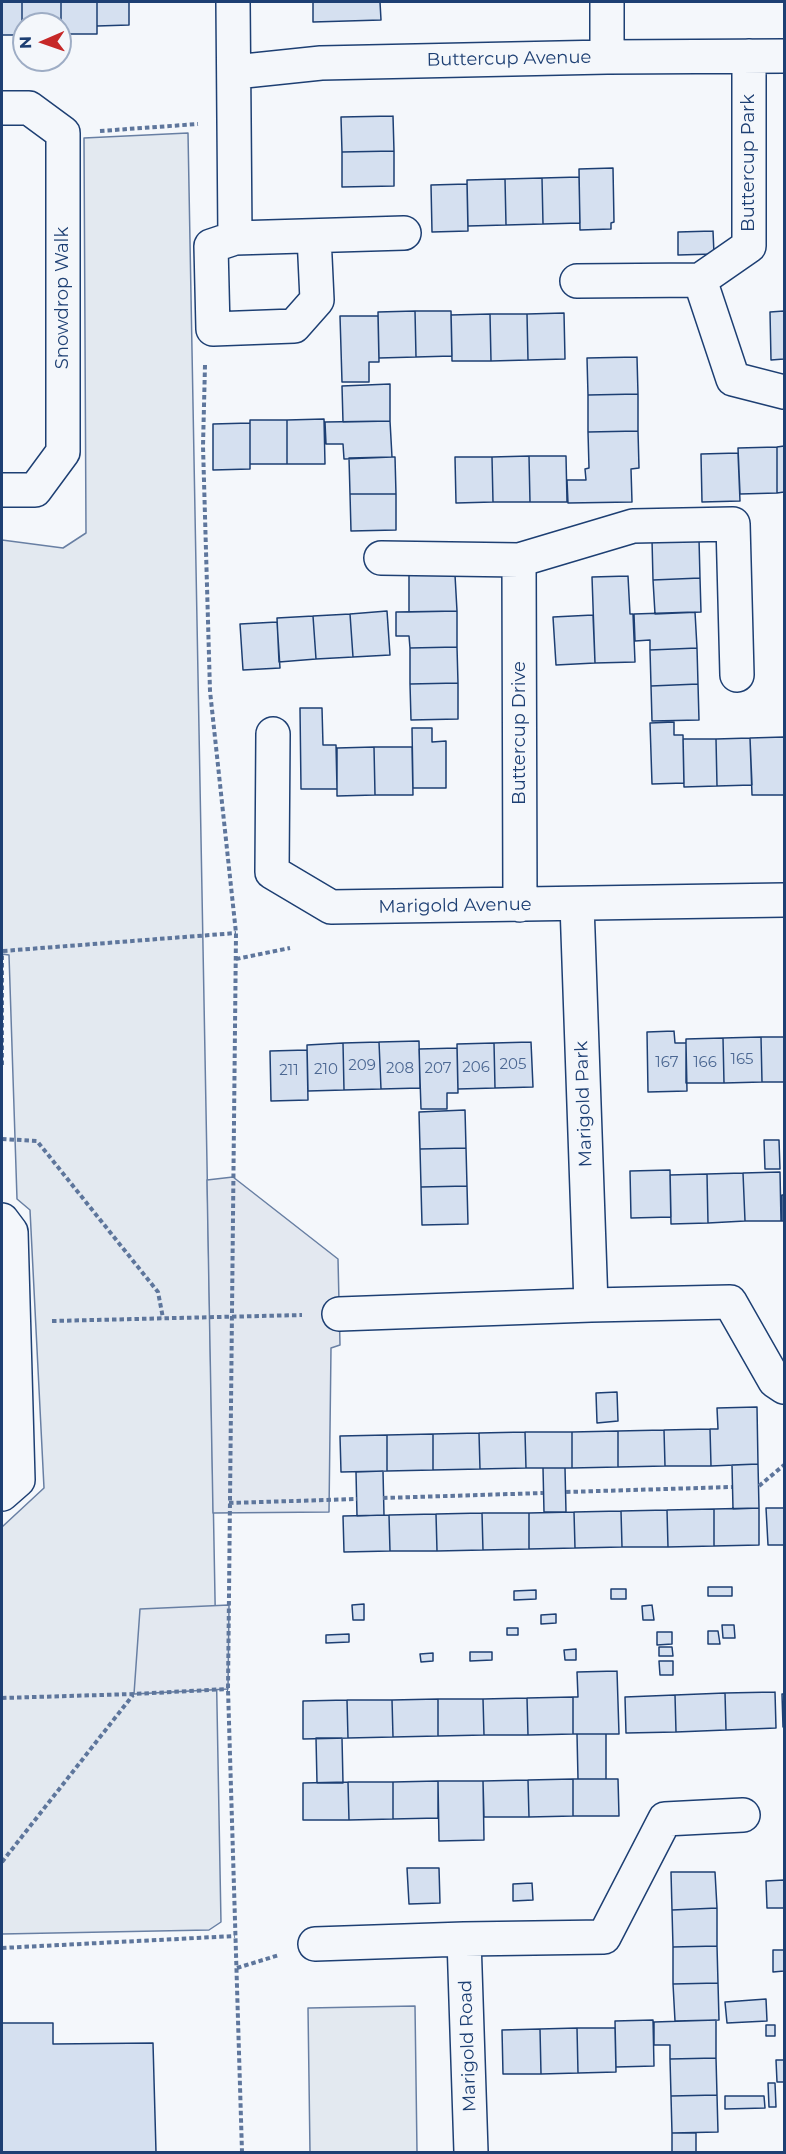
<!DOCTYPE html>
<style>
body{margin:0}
#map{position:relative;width:786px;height:2154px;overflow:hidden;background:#f4f7fb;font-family:Montserrat,sans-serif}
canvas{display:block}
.frame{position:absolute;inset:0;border:3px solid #1d3f73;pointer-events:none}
.north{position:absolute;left:12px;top:12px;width:60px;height:60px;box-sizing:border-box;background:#f4f7fb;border:2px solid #9eadc5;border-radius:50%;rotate:268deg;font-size:16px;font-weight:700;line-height:24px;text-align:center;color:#1d3f73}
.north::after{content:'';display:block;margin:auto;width:21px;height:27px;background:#c62828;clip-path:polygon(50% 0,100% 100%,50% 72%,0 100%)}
</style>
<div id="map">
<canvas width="786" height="2154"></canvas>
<div class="frame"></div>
<div class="north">N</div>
</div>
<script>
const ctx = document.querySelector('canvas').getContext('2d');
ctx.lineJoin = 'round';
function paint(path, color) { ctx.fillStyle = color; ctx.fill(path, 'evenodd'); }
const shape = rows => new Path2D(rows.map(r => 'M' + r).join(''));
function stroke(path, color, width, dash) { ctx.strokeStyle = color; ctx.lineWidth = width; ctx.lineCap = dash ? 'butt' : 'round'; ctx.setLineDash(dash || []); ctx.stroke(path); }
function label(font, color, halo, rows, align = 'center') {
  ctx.font = font + ' Montserrat,sans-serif'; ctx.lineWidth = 4.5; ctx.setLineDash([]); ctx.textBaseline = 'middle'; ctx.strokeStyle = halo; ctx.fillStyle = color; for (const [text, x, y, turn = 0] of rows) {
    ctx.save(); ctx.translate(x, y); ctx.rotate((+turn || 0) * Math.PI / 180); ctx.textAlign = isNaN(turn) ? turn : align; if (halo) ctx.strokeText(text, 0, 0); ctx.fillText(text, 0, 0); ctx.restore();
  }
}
const green = shape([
 [188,133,221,1922,209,1930,2,1934,2,1527,44,1488,30,1210,17,1199,9,955,2,954,2,540,63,548,86,533,84,138,188,133],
 [415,2006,417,2152,310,2152,308,2008,415,2006]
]);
paint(green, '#e3e9f0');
stroke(green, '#687fa3', 1.5);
const parking = shape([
 [233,1177,338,1259,340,1345,331,1348,329,1512,213,1513,207,1180,233,1177],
 [229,1605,228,1689,134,1694,140,1609,229,1605]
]);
paint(parking, '#e3e8f0');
stroke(parking, '#687fa3', 1.5);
const building = shape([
 [2,2,22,2,22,35,2,35,2,2],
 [22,2,61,2,61,34,60,24,24,24,24,35,22,35,22,2],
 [61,2,97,2,97,34,61,34,61,2],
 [97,2,129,2,129,25,97,26,97,2],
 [313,2,380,2,381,20,313,22,313,2],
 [393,116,394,151,342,152,341,117,393,116],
 [394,151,394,186,342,187,342,152,394,151],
 [613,168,614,222,611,223,611,229,580,230,579,169,613,168],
 [579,177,580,223,543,224,542,178,579,177],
 [542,178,543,224,506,225,505,179,542,178],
 [505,179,506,225,468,226,467,180,505,179],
 [467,184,468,231,432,232,431,185,467,184],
 [713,231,714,254,678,255,678,232,713,231],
 [415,311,451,311,452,356,416,357,415,311],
 [415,311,416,357,379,358,378,312,415,311],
 [784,311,784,359,771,360,770,312,784,311],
 [564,313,565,359,528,360,527,314,564,313],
 [490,314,527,314,528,360,491,361,490,314],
 [490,314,491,361,452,361,451,315,490,314],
 [340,316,378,316,379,362,369,362,369,382,342,382,340,316],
 [637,357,638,394,588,395,587,358,637,357],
 [390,384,390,421,343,422,342,386,390,384],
 [638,394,638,431,588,432,588,395,638,394],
 [324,419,325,464,287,464,287,420,324,419],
 [250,420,287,420,287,464,250,464,250,420],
 [390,421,392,457,344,459,343,444,326,444,325,422,390,421],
 [250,423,250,469,213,470,213,424,250,423],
 [638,431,639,468,631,469,632,502,568,503,567,480,586,480,585,469,589,468,588,432,638,431],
 [784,446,784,492,777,493,777,447,784,446],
 [777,447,777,493,740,494,738,448,777,447],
 [738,453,740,501,702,502,701,454,738,453],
 [529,456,566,456,567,502,530,502,529,456],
 [529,456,530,502,493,502,492,457,529,456],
 [392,457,395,457,396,494,350,494,349,458,392,457],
 [455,457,492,457,493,502,456,503,455,457],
 [350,494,396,494,396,530,351,531,350,494],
 [699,539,700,578,653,580,652,540,699,539],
 [409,575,455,575,457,611,409,612,409,575],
 [628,576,630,614,633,614,635,662,595,663,592,577,628,576],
 [700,578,701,612,655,614,653,580,700,578],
 [387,611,390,655,353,657,350,614,387,611],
 [457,611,457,647,410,648,409,636,396,636,396,612,457,611],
 [695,612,697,648,650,650,650,640,635,641,634,614,695,612],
 [350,614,353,657,316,659,313,616,350,614],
 [593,615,595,663,556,665,553,617,593,615],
 [313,616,316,659,279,662,277,618,313,616],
 [277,622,280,668,243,670,240,624,277,622],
 [457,647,458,683,410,684,410,648,457,647],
 [697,648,698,684,651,686,650,650,697,648],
 [458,683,458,719,411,720,410,684,458,683],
 [698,684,699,720,652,721,651,686,698,684],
 [300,708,322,708,323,745,336,745,337,789,301,789,300,708],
 [674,722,674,735,683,735,684,783,652,784,650,723,674,722],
 [412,728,432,728,432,742,446,741,446,788,413,788,412,728],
 [784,737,784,795,752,795,750,738,784,737],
 [750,738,752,785,717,786,716,739,750,738],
 [683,739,716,739,717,786,684,787,683,739],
 [374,747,375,795,337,796,337,748,374,747],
 [374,747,412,747,413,795,375,795,374,747],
 [674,1031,675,1043,686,1043,687,1091,648,1092,647,1032,674,1031],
 [761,1037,784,1037,784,1082,762,1082,761,1037],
 [761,1037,762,1082,724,1083,723,1038,761,1037],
 [723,1038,724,1083,686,1083,686,1039,723,1038],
 [419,1041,420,1088,381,1089,379,1042,419,1041],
 [379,1042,381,1089,344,1090,343,1043,379,1042],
 [531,1042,533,1087,495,1088,494,1043,531,1042],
 [343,1043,344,1090,308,1091,307,1045,343,1043],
 [494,1043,495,1088,458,1089,457,1044,494,1043],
 [457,1048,458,1093,447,1093,447,1109,421,1109,419,1049,457,1048],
 [307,1050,308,1100,271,1101,270,1051,307,1050],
 [465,1110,466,1148,420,1149,419,1112,465,1110],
 [764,1140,779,1140,780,1169,765,1169,764,1140],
 [466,1148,467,1186,421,1187,420,1149,466,1148],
 [670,1170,671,1217,631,1218,630,1171,670,1170],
 [780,1172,781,1221,745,1221,743,1173,780,1172],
 [743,1173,745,1221,708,1223,707,1174,743,1173],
 [707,1174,708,1223,671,1224,670,1175,707,1174],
 [467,1186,468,1224,422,1225,421,1187,467,1186],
 [782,1195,784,1195,784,1221,782,1221,782,1195],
 [617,1392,618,1421,597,1423,596,1393,617,1392],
 [757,1407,758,1464,711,1466,710,1429,718,1429,717,1408,757,1407],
 [710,1429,711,1466,665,1466,664,1430,710,1429],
 [664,1430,665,1466,618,1467,618,1431,664,1430],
 [618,1431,618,1467,572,1468,572,1432,618,1431],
 [525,1432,526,1468,480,1469,479,1433,525,1432],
 [525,1432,572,1432,572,1468,526,1468,525,1432],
 [479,1433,480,1469,433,1470,433,1434,479,1433],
 [433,1434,433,1470,387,1471,387,1435,433,1434],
 [387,1435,387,1471,341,1472,340,1436,387,1435],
 [758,1464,759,1508,733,1509,732,1465,758,1464],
 [543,1468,565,1468,566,1512,544,1512,543,1468],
 [383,1471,384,1515,357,1516,356,1472,383,1471],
 [759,1508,759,1545,714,1546,714,1509,759,1508],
 [766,1508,784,1508,784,1545,768,1545,766,1508],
 [714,1509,714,1546,668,1547,667,1510,714,1509],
 [667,1510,668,1547,622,1547,621,1511,667,1510],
 [621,1511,622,1547,575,1548,574,1512,621,1511],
 [574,1512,575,1548,529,1549,529,1513,574,1512],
 [482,1513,483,1550,437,1551,436,1514,482,1513],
 [482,1513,529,1513,529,1549,483,1550,482,1513],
 [436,1514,437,1551,390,1551,389,1515,436,1514],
 [389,1515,390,1551,344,1552,343,1516,389,1515],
 [708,1587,732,1587,732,1596,708,1596,708,1587],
 [611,1589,626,1589,626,1599,611,1599,611,1589],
 [536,1590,536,1599,514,1600,514,1591,536,1590],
 [364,1604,364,1620,353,1620,352,1605,364,1604],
 [652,1605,654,1620,643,1620,642,1606,652,1605],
 [556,1614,556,1623,541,1624,541,1615,556,1614],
 [722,1625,734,1625,735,1638,723,1638,722,1625],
 [507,1628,518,1628,518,1635,507,1635,507,1628],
 [708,1631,718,1631,720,1644,708,1644,708,1631],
 [657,1632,672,1632,672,1644,657,1645,657,1632],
 [349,1634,349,1642,326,1643,326,1635,349,1634],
 [659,1647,672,1647,673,1656,659,1656,659,1647],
 [576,1649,576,1660,565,1660,564,1650,576,1649],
 [470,1652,492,1652,492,1660,470,1661,470,1652],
 [433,1653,433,1661,421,1662,420,1654,433,1653],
 [659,1661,673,1661,673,1675,660,1675,659,1661],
 [617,1671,619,1734,573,1734,573,1697,578,1697,577,1672,617,1671],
 [775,1692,776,1728,726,1730,725,1693,775,1692],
 [725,1693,726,1730,676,1732,675,1695,725,1693],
 [782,1694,784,1694,784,1727,783,1727,782,1694],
 [675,1695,676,1732,626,1733,625,1697,675,1695],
 [573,1697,573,1734,528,1735,527,1698,573,1697],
 [527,1698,528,1735,484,1735,483,1699,527,1698],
 [438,1699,438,1736,393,1737,392,1700,438,1699],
 [438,1699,483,1699,484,1735,438,1736,438,1699],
 [347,1700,348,1738,303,1739,303,1701,347,1700],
 [347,1700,392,1700,393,1737,348,1738,347,1700],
 [577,1734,606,1734,606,1779,578,1779,577,1734],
 [316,1738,342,1738,343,1783,317,1783,316,1738],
 [573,1779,573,1816,529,1817,528,1780,573,1779],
 [573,1779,618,1779,619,1816,573,1816,573,1779],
 [528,1780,529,1817,484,1817,483,1781,528,1780],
 [438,1781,438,1818,393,1819,393,1782,438,1781],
 [438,1781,483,1781,484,1840,439,1841,438,1781],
 [348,1782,349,1820,303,1820,303,1783,348,1782],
 [348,1782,393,1782,393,1819,349,1820,348,1782],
 [407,1868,439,1868,440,1903,409,1904,407,1868],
 [671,1872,715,1872,717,1908,672,1910,671,1872],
 [784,1880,784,1908,767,1908,766,1881,784,1880],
 [532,1883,533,1900,513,1901,513,1884,532,1883],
 [717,1908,717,1946,673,1947,672,1910,717,1908],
 [717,1946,718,1983,673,1984,673,1947,717,1946],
 [773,1950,784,1950,784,1971,773,1972,773,1950],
 [718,1983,719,2020,675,2021,673,1984,718,1983],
 [766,1999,767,2021,727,2023,725,2002,766,1999],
 [653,2020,654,2066,616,2067,615,2021,653,2020],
 [716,2020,716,2058,670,2059,670,2045,654,2045,654,2022,716,2020],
 [2,2023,53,2023,53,2044,153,2043,156,2152,2,2152,2,2023],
 [766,2025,775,2025,775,2036,766,2036,766,2025],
 [577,2028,615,2028,616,2072,578,2073,577,2028],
 [577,2028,578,2073,541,2074,540,2029,577,2028],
 [540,2029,541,2074,503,2074,502,2030,540,2029],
 [716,2058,717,2095,671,2096,670,2059,716,2058],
 [776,2060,784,2060,784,2082,777,2082,776,2060],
 [768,2083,775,2083,776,2107,769,2107,768,2083],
 [717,2095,718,2132,672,2133,671,2096,717,2095],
 [725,2096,764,2096,765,2108,725,2109,725,2096],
 [672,2133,696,2133,696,2152,672,2152,672,2133]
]);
paint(building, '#d5e0f0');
stroke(building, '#1d3f73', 1.5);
const minor = shape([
 [233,2,235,238,404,233],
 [607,2,607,57],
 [749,56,749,246,700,280,733,379,784,392],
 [235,72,321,63,607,57,784,56],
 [2,108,29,108,63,133,63,452,35,490,2,490],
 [235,238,211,246,213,329,294,326,317,300,314,236],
 [577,281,700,280],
 [381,558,519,560,633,526,733,524,737,675],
 [519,560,520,905],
 [273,734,272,872,331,907,784,900],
 [2,1220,11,1232,18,1480,2,1494],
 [591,1305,730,1302,775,1381,784,1387],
 [339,1314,591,1305,577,904],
 [464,1939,604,1937,665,1819,743,1815],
 [315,1944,464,1939,471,2152]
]);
stroke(minor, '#1d3f73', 36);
stroke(shape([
 [100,131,198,124],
 [205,365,203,446,210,691,236,933,228,1689,242,2152],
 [3,951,236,933],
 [236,959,290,948],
 [2,1065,2,951],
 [2,1139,37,1141,158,1292,163,1318],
 [52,1321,302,1315],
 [759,1486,784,1465],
 [566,1492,732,1487],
 [383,1498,543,1493],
 [229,1503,357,1499],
 [2,1698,134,1694,228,1689],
 [2,1862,133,1695],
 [2,1948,235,1936],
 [237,1968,279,1955]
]), '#5e769c', 4, [4.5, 3]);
stroke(minor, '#f4f7fb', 33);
label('15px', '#4b6792', null, [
 ["165",742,1060],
 ["167",667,1063],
 ["166",705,1063],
 ["205",513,1065],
 ["209",362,1066],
 ["206",476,1068],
 ["208",400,1069],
 ["207",438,1069],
 ["210",326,1070],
 ["211",289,1071]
]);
label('18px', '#1d3f73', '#f4f7fb', [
 ["Buttercup Avenue",509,59,-1],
 ["Buttercup Park",749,163,-90],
 ["Snowdrop Walk",63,298,-90],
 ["Buttercup Drive",520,733,-90],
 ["Marigold Avenue",455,906,-1],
 ["Marigold Park",584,1104,-92],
 ["Marigold Road",468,2046,-92]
]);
</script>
